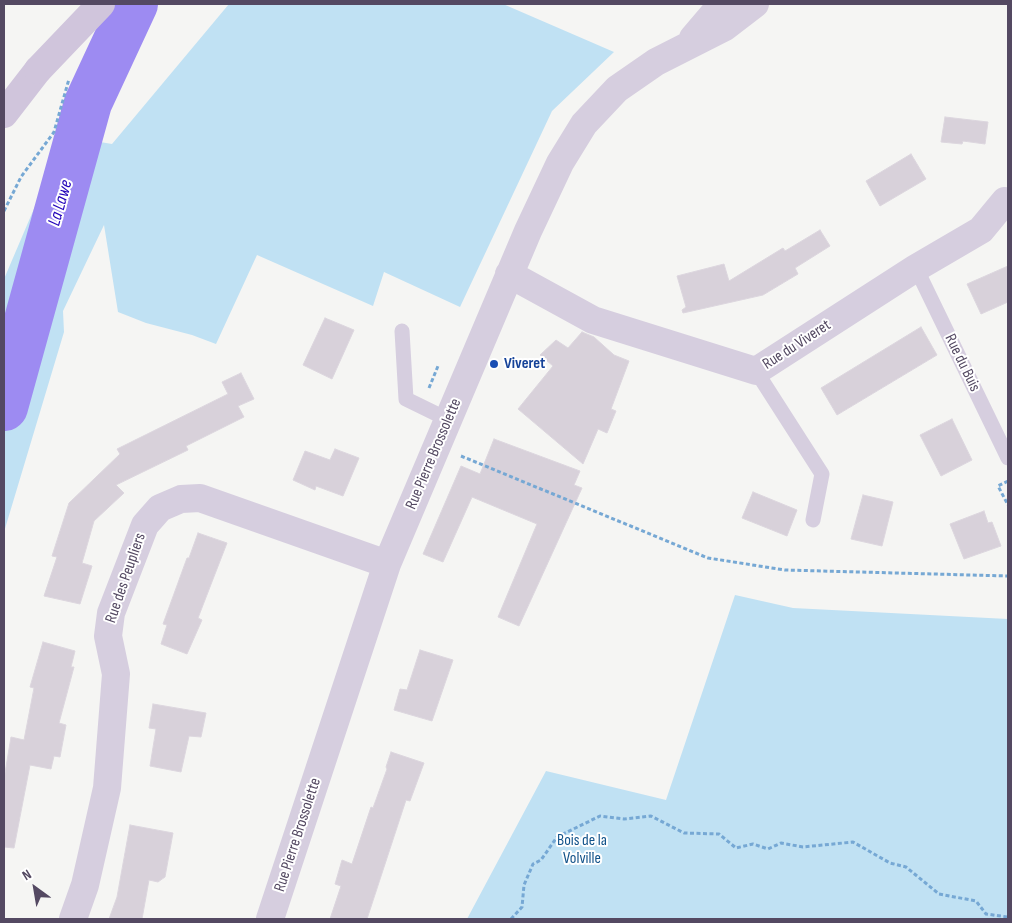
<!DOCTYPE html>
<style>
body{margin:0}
#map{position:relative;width:1012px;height:923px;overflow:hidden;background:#f5f5f3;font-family:"Sofia Sans Condensed",sans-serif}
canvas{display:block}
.frame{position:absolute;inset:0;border:5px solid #544962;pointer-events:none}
.north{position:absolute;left:10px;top:863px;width:50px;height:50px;-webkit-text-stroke:4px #fff;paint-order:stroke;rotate:328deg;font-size:14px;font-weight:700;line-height:20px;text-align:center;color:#544962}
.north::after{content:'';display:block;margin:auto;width:18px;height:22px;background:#544962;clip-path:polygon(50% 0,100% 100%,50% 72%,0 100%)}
</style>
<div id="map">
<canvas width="1012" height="923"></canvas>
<div class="frame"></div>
<div class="north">N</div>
</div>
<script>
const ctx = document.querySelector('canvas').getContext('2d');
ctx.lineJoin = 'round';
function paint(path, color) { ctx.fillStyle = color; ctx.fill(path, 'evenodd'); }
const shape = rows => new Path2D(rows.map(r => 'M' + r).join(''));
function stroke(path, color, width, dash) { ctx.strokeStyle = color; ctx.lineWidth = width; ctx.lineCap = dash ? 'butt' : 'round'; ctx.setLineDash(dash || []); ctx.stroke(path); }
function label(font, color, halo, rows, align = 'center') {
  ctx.font = font + ' "Sofia Sans Condensed",sans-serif'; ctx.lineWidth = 4; ctx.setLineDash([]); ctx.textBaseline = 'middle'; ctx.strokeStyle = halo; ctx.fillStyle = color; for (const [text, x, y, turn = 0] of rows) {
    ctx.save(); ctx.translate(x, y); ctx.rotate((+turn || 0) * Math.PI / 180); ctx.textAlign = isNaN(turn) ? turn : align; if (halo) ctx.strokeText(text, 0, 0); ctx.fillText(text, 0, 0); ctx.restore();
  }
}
paint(shape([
 [229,4,503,4,614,52,552,111,460,307,384,272,373,306,257,255,216,344,192,335,146,323,118,312,104,225,63,311,64,332,4,532,4,279,65,136,112,144],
 [735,595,793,608,1008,619,1008,919,467,919,546,771,666,800]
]), '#c0e1f3');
stroke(shape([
 [4,407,88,103,134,4]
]), '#9d8bf2', 48);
const building = shape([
 [945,117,988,122,985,144,963,141,962,144,941,142,945,117],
 [911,154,926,179,880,206,866,181,911,154],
 [820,230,830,246,795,268,798,274,763,295,683,313,682,310,686,307,677,276,724,264,729,281,783,248,785,251,820,230],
 [1008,266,1008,302,981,314,967,284,1008,266],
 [325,318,354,330,332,379,303,365,325,318],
 [921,327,937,355,837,415,821,388,921,327],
 [582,332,594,337,614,355,629,361,611,409,616,411,607,433,598,429,583,464,518,409,553,366,540,355,556,340,568,348,582,332],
 [241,373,254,399,238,406,244,417,186,446,188,450,116,485,124,493,94,521,82,563,92,566,80,604,44,596,57,557,52,556,69,503,120,454,117,449,228,394,222,382,241,373],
 [952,419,972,460,941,476,920,435,952,419],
 [494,439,580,471,574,485,582,488,519,626,498,617,537,524,472,497,443,562,423,554,461,466,480,474,494,439],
 [335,449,359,458,343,496,316,486,315,490,293,480,305,451,330,460,335,449],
 [753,492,797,510,787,536,742,518,753,492],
 [863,495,893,502,882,546,851,539,863,495],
 [984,511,988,523,992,522,1001,546,964,559,950,524,984,511],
 [198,533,227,543,198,618,202,620,187,654,161,644,167,625,163,624,187,558,189,558,198,533],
 [43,642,75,651,71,667,74,667,59,723,66,725,60,757,54,756,51,769,30,765,14,848,4,847,4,779,11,737,24,740,34,688,30,687,43,642],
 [420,650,453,660,432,721,394,710,400,689,407,690,420,650],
 [153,704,206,713,201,737,189,736,181,772,150,766,156,729,149,728,153,704],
 [391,752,424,763,410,801,406,800,367,919,330,919,341,886,335,884,342,860,352,864,371,807,373,808,387,769,386,767,391,752],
 [130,825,173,833,165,877,158,882,149,880,142,919,109,919,117,897,130,825]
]);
paint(building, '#d8d1da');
stroke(building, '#dcd6de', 1);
stroke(shape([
 [4,211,21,177,54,132,69,79],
 [429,388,438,366],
 [461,456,708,558,785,570,1008,576],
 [1008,481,998,486,1008,505],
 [511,919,522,907,524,885,533,864,541,860,557,837,600,816,624,819,651,816,684,833,719,834,736,848,753,844,768,849,781,843,803,847,853,842,890,863,906,867,939,894,976,901,986,914,1008,917]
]), '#76a8d4', 3, [4, 2.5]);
stroke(shape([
 [916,268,1008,458],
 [402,331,406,399,449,420],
 [756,371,822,474,813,520]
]), '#d6cedf', 15);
stroke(shape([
 [693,38,722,4],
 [509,274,593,320,756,371,916,268,981,230,1005,201],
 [73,919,85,885,107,788,116,674,108,636,111,613,145,525,160,508,181,499,200,498,387,564],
 [270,919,387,564,528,231,560,163,584,124,617,89,656,62,725,27,755,4]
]), '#d6cedf', 28);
stroke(shape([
 [4,114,38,70]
]), '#d0c5dc', 28);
stroke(shape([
 [38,70,101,4]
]), '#d0c5dc', 28);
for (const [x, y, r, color] of [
 [494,364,5,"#1a4fb4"]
]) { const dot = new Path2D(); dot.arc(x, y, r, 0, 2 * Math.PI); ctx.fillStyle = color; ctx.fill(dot); stroke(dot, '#fff', 2); }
label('16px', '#544962', '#fff', [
 ["Rue du Viveret",797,345,-33],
 ["Rue du Buis",962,363,64],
 ["Rue Pierre Brossolette",434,454,-67],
 ["Rue des Peupliers",126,578,-71],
 ["Rue Pierre Brossolette",298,835,-72]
]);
label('bold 16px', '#164399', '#fff', [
 ["Viveret",504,364]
], 'left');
label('16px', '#12538a', '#fff', [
 ["Bois de la",582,841],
 ["Volville",582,859]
]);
label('italic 18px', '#2304ba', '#fff', [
 ["La Lawe",61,203,-74]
]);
</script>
